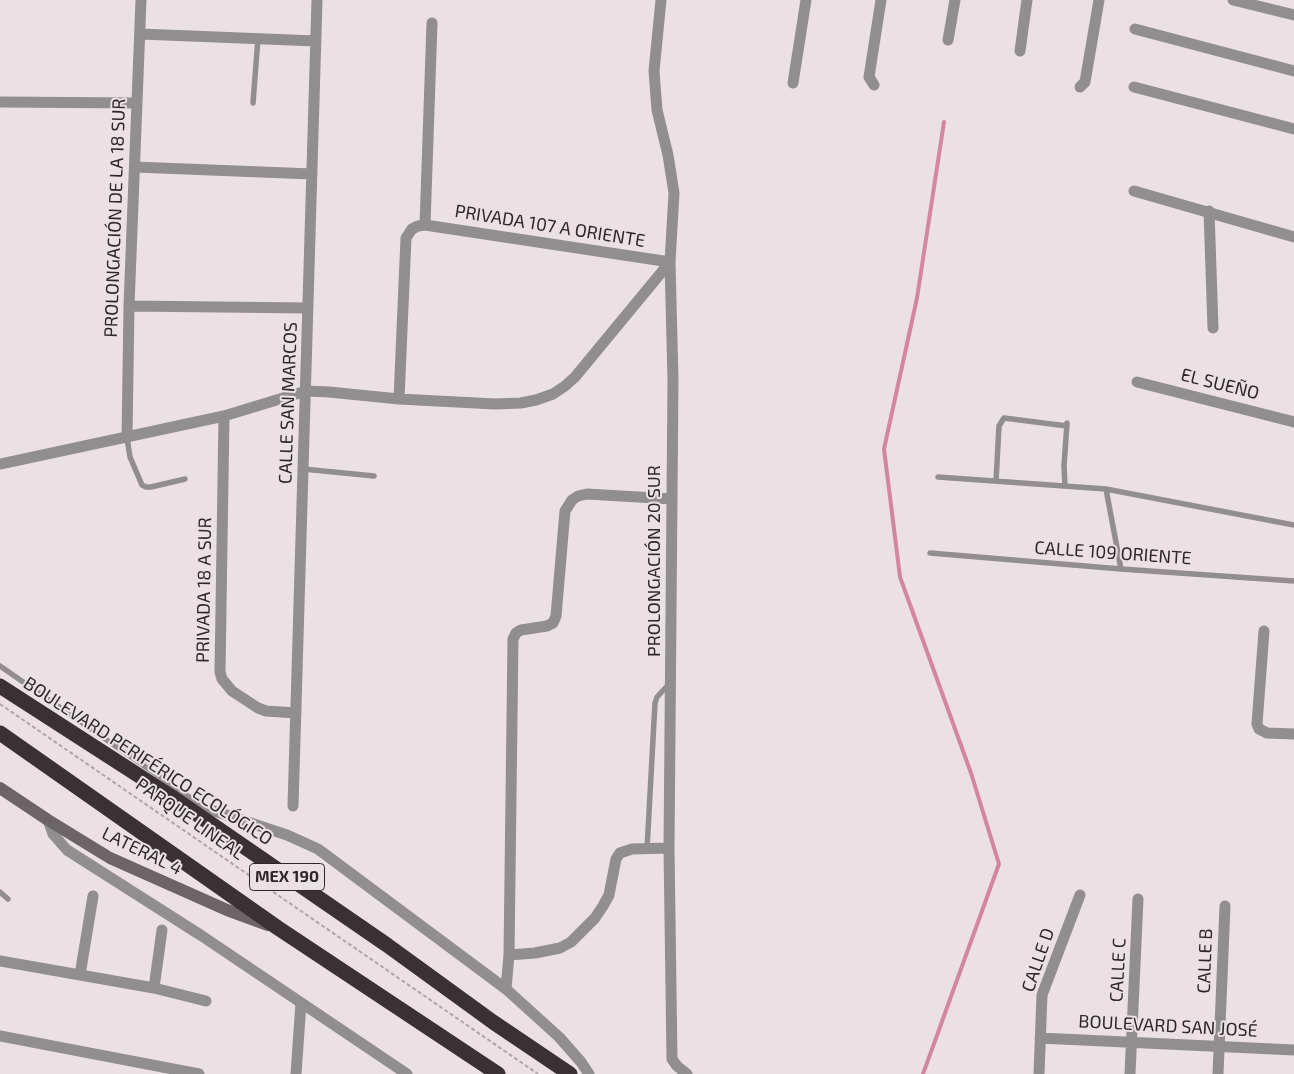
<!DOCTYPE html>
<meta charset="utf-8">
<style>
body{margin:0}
canvas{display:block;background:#ebe0e3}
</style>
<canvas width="1294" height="1074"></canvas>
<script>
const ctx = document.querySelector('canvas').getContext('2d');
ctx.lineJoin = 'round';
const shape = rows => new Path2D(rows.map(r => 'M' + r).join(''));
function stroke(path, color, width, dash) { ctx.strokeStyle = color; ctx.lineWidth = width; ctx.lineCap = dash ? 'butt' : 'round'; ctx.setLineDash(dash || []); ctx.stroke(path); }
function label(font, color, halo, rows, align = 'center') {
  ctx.font = font + ' "Exo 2",sans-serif'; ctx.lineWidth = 4; ctx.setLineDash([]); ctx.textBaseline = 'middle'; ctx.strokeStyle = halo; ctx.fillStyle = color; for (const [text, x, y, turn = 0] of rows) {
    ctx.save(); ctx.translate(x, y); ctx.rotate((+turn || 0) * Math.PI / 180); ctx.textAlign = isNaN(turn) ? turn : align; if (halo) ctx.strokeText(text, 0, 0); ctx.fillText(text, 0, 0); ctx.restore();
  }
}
stroke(shape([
 [923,1074,999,864,971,773,900,577,884,449,917,298,944,122]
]), '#d2869f', 4);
stroke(shape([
 [0,704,538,1074]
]), '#ada5a7', 2, [4, 2.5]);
stroke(shape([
 [253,103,258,38],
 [127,438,130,457,142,485,146,487,151,487,185,479],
 [303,469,374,476],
 [938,477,1106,489,1294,525],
 [996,481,999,426,1004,418,1067,426],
 [1065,486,1064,466,1067,423],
 [1106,489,1121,569],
 [930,553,1121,569,1294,581],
 [0,666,192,799],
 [647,849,655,703,657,697,669,684],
 [0,892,8,899]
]), '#928e8f', 5.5);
stroke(shape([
 [661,0,654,71,657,110,668,155,674,193,670,262,673,380,669,848,672,1059,677,1066,687,1074],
 [1233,0,1294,15],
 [1135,29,1294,71],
 [140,34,316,41],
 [948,40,955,0],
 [1020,51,1027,0],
 [793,83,806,0],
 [874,85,869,77,881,0],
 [1080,87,1085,82,1099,0],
 [1134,87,1294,129],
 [0,102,136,103],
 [135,167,312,174],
 [1134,191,1294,237],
 [1209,211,1213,328],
 [425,225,432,23],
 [129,306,308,308],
 [1137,382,1294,422],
 [399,399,406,238,412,229,418,226,425,225,670,262],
 [224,416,220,672,222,679,232,691,258,708,266,711,296,713],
 [127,438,129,306,141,0],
 [0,464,224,416,306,391,329,392,399,399,495,404,521,403,536,400,553,394,565,386,575,377,670,262],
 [1264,631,1257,724,1259,729,1267,733,1294,734],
 [184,801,287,835,318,849,506,989,559,1037,581,1062,589,1074],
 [293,806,317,0],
 [48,820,53,834,67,850,202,936,407,1074],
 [509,955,535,953,560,948,571,942,595,918,603,906,609,895,616,859,620,853,632,849,669,848],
 [0,961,154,988,206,1001],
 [80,975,93,896],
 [154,988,162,930],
 [506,989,509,955,513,639,516,633,521,630,547,626,553,623,556,616,565,511,572,500,578,496,587,494,672,499],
 [0,1036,199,1074],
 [1040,1038,1294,1050],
 [296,1074,301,1003],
 [1039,1074,1042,995,1080,895],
 [1130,1074,1138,899],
 [1218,1074,1225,906]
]), '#928e8f', 11);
stroke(shape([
 [0,788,48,820,110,858,227,910,268,925]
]), '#6b6567', 12);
stroke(shape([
 [0,686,172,797,387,945,493,1022,570,1074],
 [0,733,278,928,498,1074]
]), '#393133', 15);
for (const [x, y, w] of [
 [287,877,75]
]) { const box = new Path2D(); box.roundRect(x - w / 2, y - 13.5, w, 27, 4); ctx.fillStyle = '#ebe0e3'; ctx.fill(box); stroke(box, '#2c2829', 1); }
label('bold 16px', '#2c2829', null, [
 ["MEX 190",287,877]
]);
label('18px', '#2c2829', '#ebe0e3', [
 ["PROLONGACIÓN DE LA 18 SUR",115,218,-88],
 ["PRIVADA 107 A ORIENTE",550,226,9],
 ["EL SUEÑO",1220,384,14],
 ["CALLE SAN MARCOS",288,403,-88],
 ["CALLE 109 ORIENTE",1113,553,4],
 ["PROLONGACIÓN 20 SUR",654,561,-90],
 ["PRIVADA 18 A SUR",204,590,-89],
 ["BOULEVARD PERIFÉRICO ECOLÓGICO",148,761,33],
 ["PARQUE LINEAL",190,819,35],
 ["LATERAL 4",142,851,26],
 ["CALLE D",1038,960,-71],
 ["CALLE B",1205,961,-88],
 ["CALLE C",1118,970,-87],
 ["BOULEVARD SAN JOSÉ",1168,1026,3]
]);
</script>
